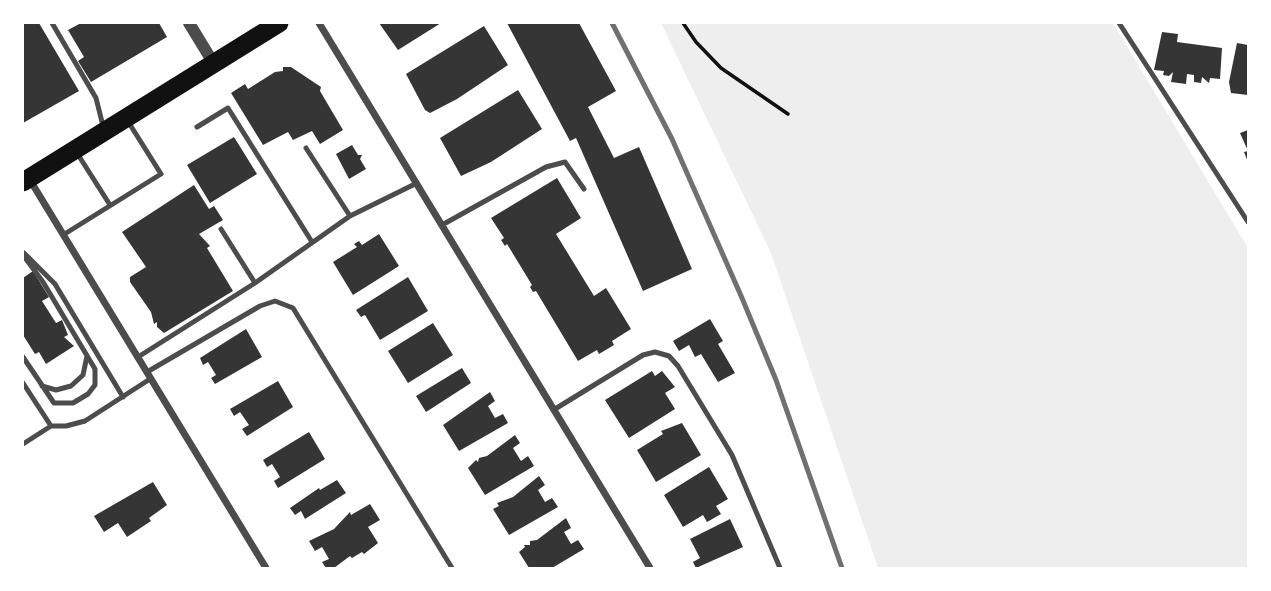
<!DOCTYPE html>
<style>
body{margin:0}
#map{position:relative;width:1271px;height:591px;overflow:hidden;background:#fff;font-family:"Nunito Sans",sans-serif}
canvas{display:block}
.frame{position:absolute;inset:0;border:24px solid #fff;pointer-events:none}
</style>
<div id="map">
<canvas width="1271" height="591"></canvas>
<div class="frame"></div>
</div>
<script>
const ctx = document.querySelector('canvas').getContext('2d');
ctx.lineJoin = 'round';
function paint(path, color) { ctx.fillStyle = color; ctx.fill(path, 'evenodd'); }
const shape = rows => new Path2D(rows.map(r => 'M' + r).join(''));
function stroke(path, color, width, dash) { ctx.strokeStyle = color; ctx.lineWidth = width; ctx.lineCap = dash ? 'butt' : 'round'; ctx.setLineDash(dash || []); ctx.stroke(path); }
paint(shape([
 [661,23,1113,23,1248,248,1248,568,878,568,771,253]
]), '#eee');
paint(shape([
 [23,23,39,23,79,91,23,123],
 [81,23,159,23,167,37,91,82,78,61,84,57,68,30],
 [379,23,441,23,398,50],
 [507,23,579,23,616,91,588,107,614,158,639,147,692,269,643,291,576,138,570,141],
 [484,26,508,65,457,99,430,113,425,110,406,74],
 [1162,32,1178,34,1177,42,1222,48,1220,79,1210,78,1209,83,1202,77,1201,83,1194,82,1194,75,1187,74,1186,84,1171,82,1173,72,1169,76,1163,75,1164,71,1154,70],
 [1237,43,1248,45,1248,95,1231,93,1229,82],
 [283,67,291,67,321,87,320,91,343,130,320,144,312,131,293,140,288,132,263,145,231,93,245,84,248,89,275,72,283,71],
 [518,90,542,129,491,162,461,176,440,138],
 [1248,130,1248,162,1244,152,1248,151,1240,133],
 [234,137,257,174,210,203,187,165],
 [352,145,358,155,362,155,360,159,366,169,349,179,336,154],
 [557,178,581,218,556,234,594,296,606,288,631,329,612,341,614,345,599,354,597,350,578,361,536,291,533,292,530,287,532,285,507,244,505,246,501,240,504,238,491,218],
 [194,185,209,209,214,206,223,220,199,234,210,246,207,248,233,291,164,333,157,327,157,322,154,324,151,312,130,282,130,277,146,267,122,232],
 [379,234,399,266,353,295,333,262,357,247,354,244,359,241,362,245],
 [33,271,49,297,42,301,56,323,62,320,68,335,64,337,74,346,46,364,39,352,35,354,23,335,23,278],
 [408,277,428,311,380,340,365,315,361,317,356,310],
 [710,319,723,341,718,344,735,373,718,382,701,354,695,357,689,345,679,351,673,341],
 [433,323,453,355,408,383,388,351],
 [246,329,262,357,215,384,211,378,216,375,208,362,203,365,200,358],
 [462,368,471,383,426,412,416,396],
 [652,371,655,376,662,371,675,387,665,393,675,409,629,438,605,400],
 [278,381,293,407,247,436,242,429,249,425,240,412,234,416,230,409],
 [490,392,495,401,488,406,495,418,503,414,508,423,459,451,443,425],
 [682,423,701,455,656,482,637,450,663,434,661,431],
 [309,432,325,459,278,488,274,481,280,477,272,464,267,467,263,460],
 [515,435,520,443,513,448,521,461,528,456,534,466,485,495,468,468,476,460,478,462,479,458,487,456],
 [709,467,728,499,716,506,721,514,707,522,703,515,683,527,664,495],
 [539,476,545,485,538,490,545,502,552,498,558,507,509,535,493,509,499,506,497,503,513,497],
 [337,480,346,493,305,519,301,511,295,515,290,508,319,488,320,490],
 [153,482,167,505,149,518,151,521,127,537,118,523,104,532,94,516],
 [370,504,380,520,368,527,378,543,364,554,362,552,352,558,350,556,334,568,326,568,322,562,329,559,322,547,315,551,309,541,334,529,350,512,351,515],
 [566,518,571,528,564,532,571,544,578,540,584,549,552,568,529,568,519,552,525,547,524,545,530,545,530,541,537,540],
 [730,519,743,547,696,568,693,562,700,558,690,539]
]), '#353535');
stroke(shape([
 [683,23,696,42,721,68,788,114]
]), '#111', 3.5);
stroke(shape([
 [52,23,96,98,103,126],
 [1119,23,1248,222],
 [197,127,228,108,312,242],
 [306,148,350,216],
 [77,153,110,205],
 [442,225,546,167,565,162,584,189],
 [63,235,161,174,129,123],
 [24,253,55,284,123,397],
 [23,255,43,282,95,369,95,385,88,394,73,403,54,403,23,357],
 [255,283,350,216,417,183],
 [138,357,255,283,221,229],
 [147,372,260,306,275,301,293,308,452,568],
 [23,383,51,426],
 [42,386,56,390,71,386,83,375,87,356],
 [555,409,643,355,655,352,669,356,678,366,732,455,780,568],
 [23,444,51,426,66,426,85,421,150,379]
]), '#4c4c4c', 5);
stroke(shape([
 [319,23,650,568],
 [30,180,266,568]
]), '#4c4c4c', 7);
stroke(shape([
 [189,23,214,64]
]), '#4c4c4c', 12);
stroke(shape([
 [23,182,279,23]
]), '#111', 19);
stroke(shape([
 [612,23,672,139,742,298,776,380,842,568]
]), '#707070', 5);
</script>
